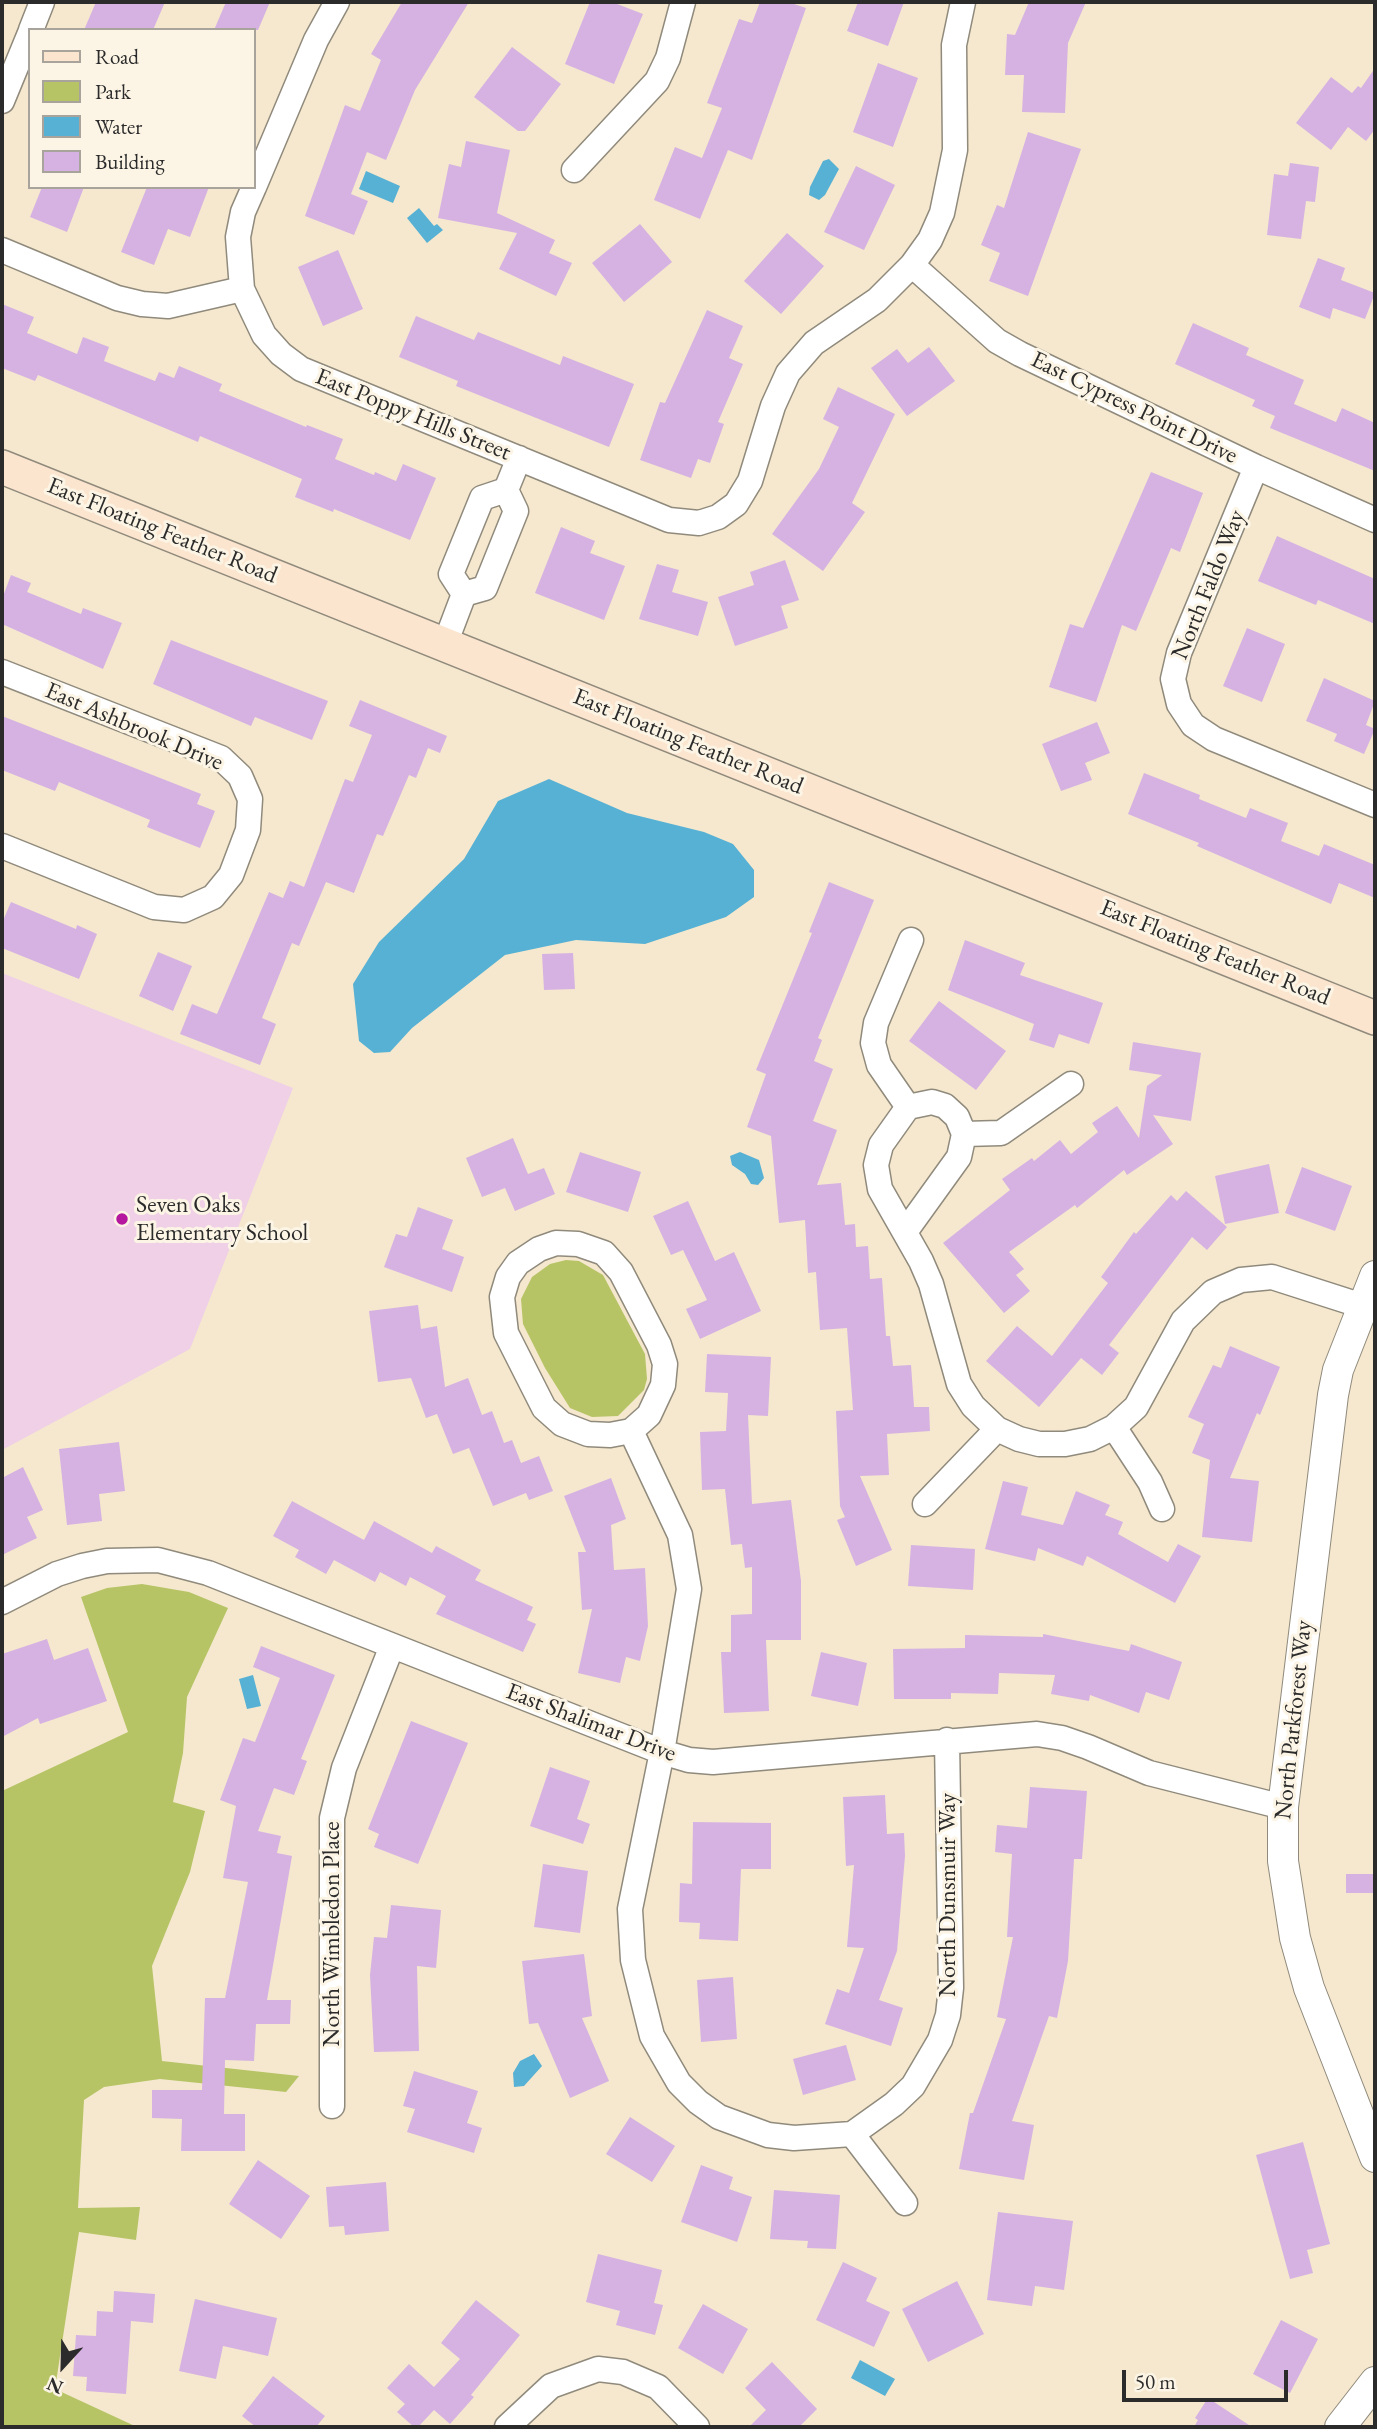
<!DOCTYPE html>
<style>
body{margin:0}
#map{position:relative;width:1377px;height:2429px;overflow:hidden;background:#f5e8ce;font-family:"EB Garamond",serif}
canvas{display:block}
.frame{position:absolute;inset:0;border:4px solid #2b2b2b;pointer-events:none}
.legend{position:absolute;left:28px;top:28px;width:228px;height:161px;box-sizing:border-box;background:#fcf5e5;border:2px solid #a8a49b;margin:0;padding:9px 12px;list-style:none;font-size:21px;color:#2b2b2b}
.legend li{display:flex;align-items:center;gap:14px;height:35px}
.legend b{width:35px;border:2px solid #a8a49b}
.north{position:absolute;left:28px;top:2331px;width:70px;height:70px;-webkit-text-stroke:5px #fcf5e5;paint-order:stroke;rotate:202deg;font-size:19px;font-weight:700;line-height:28px;text-align:center;color:#2b2b2b}
.north::after{content:'';display:block;margin:auto;width:24px;height:32px;background:#2b2b2b;clip-path:polygon(50% 0,100% 100%,50% 72%,0 100%)}
.scale{position:absolute;left:1122px;top:2370px;width:166px;height:32px;box-sizing:border-box;border:4px solid #2b2b2b;border-top:0;padding-left:9px;font-size:21px;line-height:24px;white-space:nowrap;color:#2b2b2b;-webkit-text-stroke:5px #fcf5e5;paint-order:stroke}
</style>
<div id="map">
<canvas width="1377" height="2429"></canvas>
<div class="frame"></div>
<ul class="legend">
<li><b style="height:9px;background:#fce5cf"></b>Road</li>
<li><b style="height:19px;background:#b6c466"></b>Park</li>
<li><b style="height:19px;background:#57b1d4"></b>Water</li>
<li><b style="height:19px;background:#d6b2e2"></b>Building</li>
</ul>
<div class="north">N</div>
<div class="scale">50 m</div>
</div>
<script>
const ctx = document.querySelector('canvas').getContext('2d');
ctx.lineJoin = 'round';
function paint(path, color) { ctx.fillStyle = color; ctx.fill(path, 'evenodd'); }
const shape = rows => new Path2D(rows.map(r => 'M' + r).join(''));
function stroke(path, color, width, dash) { ctx.strokeStyle = color; ctx.lineWidth = width; ctx.lineCap = dash ? 'butt' : 'round'; ctx.setLineDash(dash || []); ctx.stroke(path); }
function label(font, color, halo, rows, align = 'center') {
  ctx.font = font + ' "EB Garamond",serif'; ctx.lineWidth = 6; ctx.setLineDash([]); ctx.textBaseline = 'middle'; ctx.strokeStyle = halo; ctx.fillStyle = color; for (const [text, x, y, turn = 0] of rows) {
    ctx.save(); ctx.translate(x, y); ctx.rotate((+turn || 0) * Math.PI / 180); ctx.textAlign = isNaN(turn) ? turn : align; if (halo) ctx.strokeText(text, 0, 0); ctx.fillText(text, 0, 0); ctx.restore();
  }
}
paint(shape([
 [2,973,293,1088,190,1349,2,1450]
]), '#efd0e6');
paint(shape([
 [566,1260,579,1261,603,1275,645,1354,647,1379,644,1390,618,1416,592,1417,570,1408,545,1368,523,1324,521,1299,532,1277,550,1264],
 [142,1584,189,1592,228,1608,187,1697,183,1753,173,1802,205,1811,190,1872,152,1966,162,2061,299,2076,286,2092,160,2079,104,2087,84,2100,78,2208,140,2207,136,2240,79,2232,55,2389,137,2427,2,2427,2,1791,128,1732,81,1597,107,1588]
]), '#b6c466');
paint(shape([
 [829,159,839,169,825,195,819,200,809,195,810,187,823,161],
 [366,171,400,186,393,203,359,189],
 [419,208,434,226,437,224,443,230,427,243,407,218],
 [549,779,627,813,704,832,733,844,754,870,754,897,726,917,645,944,576,940,505,955,412,1028,390,1052,374,1053,359,1041,353,984,379,942,464,859,498,801],
 [740,1152,759,1160,764,1178,758,1185,751,1184,745,1174,732,1165,730,1156],
 [253,1675,261,1706,247,1709,239,1679],
 [534,2054,542,2066,524,2086,514,2087,513,2073,520,2061],
 [860,2360,895,2379,885,2396,851,2378]
]), '#57b1d4');
paint(shape([
 [96,2,165,2,153,30,84,30],
 [226,2,270,2,258,30,214,30],
 [402,2,469,2,415,90,386,160,367,152,351,194,368,201,354,235,305,216,345,105,360,111,381,60,371,54],
 [590,2,612,2,643,14,614,84,565,64],
 [760,2,788,2,806,8,752,160,728,150,700,219,654,200,675,147,702,158,722,108,707,103,739,19,752,23],
 [858,2,904,2,888,46,847,31],
 [1029,2,1086,2,1068,43,1065,113,1022,112,1024,75,1005,75,1007,34,1015,35],
 [512,47,561,84,525,131,518,131,474,97],
 [878,63,918,78,893,147,853,132],
 [1375,68,1375,129,1366,141,1348,127,1331,150,1296,123,1331,77,1352,93,1358,86,1361,88],
 [1028,132,1081,149,1028,296,989,281,1000,253,981,245,997,205,1004,208],
 [466,141,510,150,497,213,555,240,549,253,572,263,556,296,499,269,517,233,438,218,449,164,461,167],
 [1290,163,1319,167,1315,202,1306,201,1301,239,1267,235,1274,174,1288,176],
 [856,166,895,185,864,250,824,232],
 [42,187,84,187,67,232,30,217],
 [147,187,209,187,190,237,168,229,154,265,121,252],
 [640,224,672,262,624,302,592,263],
 [787,233,824,266,781,314,744,281],
 [338,250,363,309,323,326,298,267],
 [1318,258,1345,268,1341,280,1375,293,1365,319,1333,308,1330,319,1299,307],
 [2,304,34,317,27,333,77,354,83,337,109,347,104,361,155,381,159,372,174,378,179,366,222,384,219,391,306,427,307,425,343,439,335,459,374,475,375,472,396,481,403,464,436,478,410,540,334,509,333,512,295,497,302,479,200,436,198,442,38,375,35,381,2,368],
 [707,310,743,326,729,358,743,364,718,422,724,424,710,463,698,459,691,478,640,460,660,402,665,403],
 [416,316,474,340,478,332,560,365,563,356,634,384,609,447,456,386,458,381,399,357],
 [1193,323,1249,348,1246,355,1304,380,1294,404,1336,422,1342,408,1375,423,1375,471,1270,428,1275,416,1252,406,1255,400,1175,364],
 [929,347,955,381,907,416,871,368,897,349,908,363],
 [838,387,895,414,852,503,865,512,823,571,772,534,819,469,839,427,823,419],
 [1151,472,1203,493,1180,552,1171,548,1136,631,1122,625,1096,702,1049,687,1070,624,1083,628],
 [561,527,595,541,590,553,625,566,604,620,535,593],
 [1277,536,1375,579,1375,624,1318,600,1316,605,1258,581],
 [785,560,799,600,781,606,788,628,735,646,718,597,754,585,750,572],
 [657,564,679,570,672,592,708,602,698,636,639,619],
 [11,575,31,583,27,592,81,614,83,608,122,623,103,669,2,624,2,599],
 [1247,628,1285,644,1262,702,1223,686],
 [171,640,328,701,312,740,255,717,251,726,153,684],
 [1324,678,1375,701,1366,725,1375,729,1364,754,1334,741,1337,734,1306,721],
 [360,700,447,736,440,753,428,748,416,778,409,775,383,836,377,834,354,893,326,882,299,946,292,943,262,1018,276,1024,260,1065,180,1034,192,1004,217,1014,269,892,283,898,290,881,304,887,345,779,353,782,372,735,349,726],
 [2,716,201,794,197,804,215,811,200,848,147,827,150,820,59,782,55,791,2,770],
 [1097,722,1110,753,1085,763,1092,780,1061,791,1042,744],
 [1144,773,1200,795,1199,799,1246,818,1250,808,1288,823,1281,841,1319,856,1324,844,1375,865,1375,898,1339,883,1331,904,1197,846,1199,843,1128,814],
 [829,882,874,900,818,1038,822,1040,814,1061,833,1069,813,1121,837,1130,817,1185,841,1183,845,1225,855,1224,856,1247,868,1246,870,1279,882,1278,886,1336,890,1336,893,1366,911,1365,914,1407,929,1407,930,1431,887,1434,889,1475,860,1476,892,1550,856,1566,837,1520,845,1517,840,1506,836,1411,853,1410,847,1328,820,1330,816,1272,808,1273,805,1220,779,1223,771,1136,747,1127,766,1074,756,1070,812,933,809,932],
 [11,902,76,929,77,925,97,934,79,979,2,948,2,923],
 [965,940,1025,963,1020,975,1103,1003,1089,1044,1059,1034,1054,1048,1029,1040,1034,1024,948,990],
 [158,952,192,966,173,1011,139,996],
 [573,953,575,989,544,990,542,954],
 [939,1001,1006,1051,976,1090,909,1041],
 [1133,1042,1201,1053,1191,1121,1153,1115,1173,1144,1127,1175,1124,1170,1077,1208,1075,1205,1009,1252,1024,1269,1016,1275,1030,1291,1004,1313,943,1243,1010,1190,1002,1179,1032,1158,1034,1161,1060,1140,1071,1154,1098,1132,1092,1123,1117,1106,1139,1138,1147,1086,1162,1075,1129,1070],
 [513,1138,528,1174,544,1168,555,1194,515,1211,505,1188,482,1197,466,1158],
 [580,1152,641,1172,628,1212,566,1192],
 [1269,1164,1279,1213,1225,1224,1215,1176],
 [1302,1167,1352,1186,1335,1231,1285,1213],
 [1186,1191,1227,1227,1207,1250,1192,1237,1109,1345,1119,1353,1102,1375,1081,1358,1039,1407,986,1361,1017,1326,1052,1356,1108,1283,1101,1277,1134,1232,1136,1234,1171,1195,1177,1201],
 [688,1201,715,1261,734,1252,761,1311,700,1339,686,1309,707,1300,683,1250,671,1255,653,1216],
 [418,1207,453,1220,442,1249,464,1257,452,1292,384,1267,396,1234,407,1237],
 [418,1305,421,1329,437,1326,445,1387,468,1378,482,1415,492,1411,504,1443,512,1440,521,1463,539,1456,553,1491,529,1500,526,1493,493,1506,469,1448,453,1454,437,1414,426,1418,411,1378,378,1382,369,1311],
 [1230,1346,1280,1367,1260,1415,1257,1413,1230,1478,1259,1481,1252,1542,1202,1537,1210,1460,1192,1453,1204,1424,1188,1417,1213,1365,1221,1368],
 [707,1354,771,1357,768,1416,748,1415,752,1504,791,1500,801,1581,801,1640,766,1640,769,1711,724,1713,721,1652,731,1652,731,1615,752,1614,752,1567,745,1568,742,1544,731,1545,725,1489,702,1490,700,1432,726,1431,728,1393,705,1392],
 [119,1442,125,1491,99,1494,102,1521,67,1525,59,1449],
 [23,1467,43,1510,27,1517,37,1538,2,1555,2,1478],
 [611,1478,626,1519,611,1525,614,1570,645,1568,648,1626,640,1661,626,1657,620,1683,578,1673,592,1609,582,1610,578,1552,586,1552,564,1496],
 [1003,1481,1028,1487,1021,1515,1063,1525,1076,1491,1110,1505,1105,1515,1123,1522,1118,1534,1168,1562,1178,1544,1201,1556,1175,1603,1087,1556,1083,1566,1038,1548,1035,1561,985,1549],
 [292,1501,364,1540,374,1521,432,1553,436,1546,481,1570,475,1580,533,1607,527,1620,536,1624,523,1652,436,1614,446,1596,410,1577,406,1586,380,1572,375,1582,334,1560,326,1574,295,1557,299,1550,273,1536],
 [911,1545,975,1549,973,1590,908,1586],
 [1043,1634,1129,1651,1131,1644,1182,1662,1169,1700,1146,1692,1139,1713,1090,1695,1089,1701,1051,1694,1055,1675,999,1673,998,1694,951,1693,951,1699,894,1699,893,1649,965,1648,965,1635,1043,1637],
 [47,1639,54,1660,88,1648,107,1701,40,1724,38,1718,2,1737,2,1654],
 [261,1646,335,1675,301,1759,307,1761,294,1795,274,1788,258,1831,281,1836,277,1853,292,1856,267,2000,291,2000,290,2024,256,2024,254,2061,225,2060,224,2114,245,2114,245,2151,181,2151,182,2119,152,2118,152,2090,202,2090,205,1998,225,1998,248,1882,223,1878,236,1806,220,1800,243,1738,255,1742,280,1678,253,1667],
 [821,1652,867,1663,858,1706,811,1696],
 [411,1721,468,1743,418,1864,374,1847,379,1834,368,1829],
 [550,1767,590,1781,577,1819,590,1824,583,1844,530,1826],
 [1030,1787,1087,1791,1082,1859,1074,1859,1068,1961,1057,2018,1049,2016,1012,2121,1034,2125,1024,2180,959,2169,970,2113,973,2113,1006,2019,997,2017,1013,1937,1007,1937,1012,1854,995,1852,997,1825,1027,1828],
 [885,1795,887,1834,904,1833,905,1856,897,1951,879,2000,903,2008,891,2046,825,2024,837,1989,849,1993,864,1948,847,1947,854,1865,846,1866,843,1797],
 [693,1822,771,1823,771,1869,741,1869,738,1941,699,1939,700,1923,679,1922,680,1883,692,1884],
 [543,1864,588,1871,580,1933,534,1927],
 [1346,1874,1375,1874,1375,1893,1346,1893],
 [391,1905,441,1910,436,1968,417,1966,419,2051,374,2052,370,1975,374,1937,387,1938],
 [584,1954,592,2016,582,2018,609,2081,570,2098,538,2023,529,2024,522,1961],
 [733,1977,737,2039,701,2042,697,1980],
 [846,2045,856,2080,803,2095,793,2059],
 [414,2071,478,2091,467,2123,482,2128,474,2153,407,2132,415,2109,403,2106],
 [630,2117,675,2146,652,2182,606,2154],
 [1303,2142,1330,2244,1307,2250,1313,2273,1290,2279,1256,2155],
 [258,2160,310,2196,281,2239,229,2204],
 [701,2165,733,2177,729,2189,752,2197,737,2242,681,2222],
 [386,2182,389,2231,345,2235,344,2226,329,2227,326,2187],
 [774,2190,840,2195,836,2249,807,2248,808,2241,770,2239],
 [998,2212,1073,2221,1064,2290,1035,2286,1032,2306,987,2300],
 [598,2254,662,2270,654,2303,663,2305,655,2335,616,2325,620,2311,586,2302],
 [843,2262,877,2278,866,2301,890,2312,874,2347,816,2320],
 [957,2281,984,2334,928,2362,902,2309],
 [114,2291,155,2294,153,2323,131,2321,126,2394,86,2391,87,2377,73,2376,76,2335,96,2336,97,2311,113,2312],
 [195,2299,277,2318,268,2356,223,2346,216,2379,179,2371],
 [476,2300,520,2335,471,2395,474,2397,450,2424,434,2410,418,2427,414,2427,397,2412,405,2404,387,2388,409,2364,434,2387,460,2359,441,2343],
 [703,2304,748,2329,723,2374,678,2348],
 [1281,2320,1318,2339,1290,2393,1253,2374],
 [772,2362,817,2409,799,2427,749,2427,766,2410,745,2388],
 [273,2376,325,2416,316,2427,256,2427,242,2416],
 [1208,2398,1252,2427,1194,2427,1198,2420,1195,2418]
]), '#d6b2e2');
const minor = shape([
 [31,30,42,2],
 [2,101,30,33],
 [574,170,657,81,668,58,683,2],
 [254,187,316,40,337,2],
 [2,250,117,298,142,304,168,306,242,289,264,335,281,354,301,369,669,520,699,523,718,517,736,504,750,481,773,406,788,373,814,343,877,300,912,265,930,240,942,213,955,150,954,45,963,2],
 [912,265,997,341,1020,354,1256,467,1375,520],
 [242,289,238,237,243,212,254,187],
 [1256,467,1179,653,1173,679,1179,704,1193,725,1214,739,1375,805],
 [506,490,482,498,451,574,464,594,485,588,516,511,506,490,519,458],
 [445,644,464,594],
 [2,672,221,758,240,776,250,799,248,830,231,875,213,897,184,910,154,907,2,846],
 [908,1107,879,1065,873,1043,876,1023,911,940],
 [964,1134,1001,1133,1071,1084],
 [905,1232,959,1157,964,1134,957,1117,945,1106,932,1102,908,1107,881,1145,876,1165,880,1189,921,1261,931,1284,959,1384,973,1406,997,1429,1019,1439,1039,1444,1065,1444,1090,1439,1114,1427,1136,1407,1183,1321,1213,1292,1241,1280,1272,1277,1375,1310],
 [556,1243,578,1244,604,1253,621,1272,659,1345,665,1364,663,1385,649,1415,631,1431,610,1435,588,1434,562,1424,544,1408,506,1333,502,1297,508,1277,518,1263,539,1249,556,1243],
 [1114,1427,1150,1482,1162,1509],
 [631,1431,680,1535,689,1589,662,1752,630,1909,633,1960,652,2036,679,2083,698,2102,719,2117,768,2135,794,2138,852,2134],
 [925,1504,997,1429],
 [2,1602,57,1574,82,1566,107,1561,158,1560,208,1573,662,1752,689,1760,713,1762,1037,1734,1062,1738,1088,1747,1149,1773,1283,1807],
 [332,2106,332,1818,344,1768,392,1646],
 [852,2134,894,2104,913,2086,940,2040,948,2015,951,1988,947,1740],
 [852,2134,905,2203],
 [507,2427,551,2386,598,2369,623,2372,658,2387,697,2427]
]);
const tertiary = shape([
 [1375,1276,1338,1370,1333,1395,1283,1807,1283,1861,1295,1938,1309,1988,1375,2157],
 [1340,2427,1375,2382]
]);
const secondary = shape([
 [2,467,1375,1018]
]);
stroke(minor, '#908a7c', 27);
stroke(tertiary, '#908a7c', 32);
stroke(secondary, '#908a7c', 36);
stroke(minor, '#fff', 24);
stroke(tertiary, '#fff', 30);
stroke(secondary, '#fce5cf', 33);
for (const [x, y, r, color] of [
 [122,1219,7,"#b5179e"]
]) { const dot = new Path2D(); dot.arc(x, y, r, 0, 2 * Math.PI); ctx.fillStyle = color; ctx.fill(dot); stroke(dot, '#fcf5e5', 2.5); }
label('24px', '#2b2b2b', '#fcf5e5', [
 ["East Cypress Point Drive",1134,408,26],
 ["East Poppy Hills Street",413,415,22],
 ["East Floating Feather Road",162,531,22],
 ["North Faldo Way",1209,585,-68],
 ["East Ashbrook Drive",134,727,23],
 ["East Floating Feather Road",688,742,22],
 ["East Floating Feather Road",1215,953,22],
 ["North Parkforest Way",1294,1720,-84],
 ["East Shalimar Drive",591,1723,21],
 ["North Dunsmuir Way",948,1895,-90],
 ["North Wimbledon Place",332,1934,-90]
]);
label('24px', '#2b2b2b', '#fcf5e5', [
 ["Seven Oaks",136,1205],
 ["Elementary School",136,1233]
], 'left');
</script>
